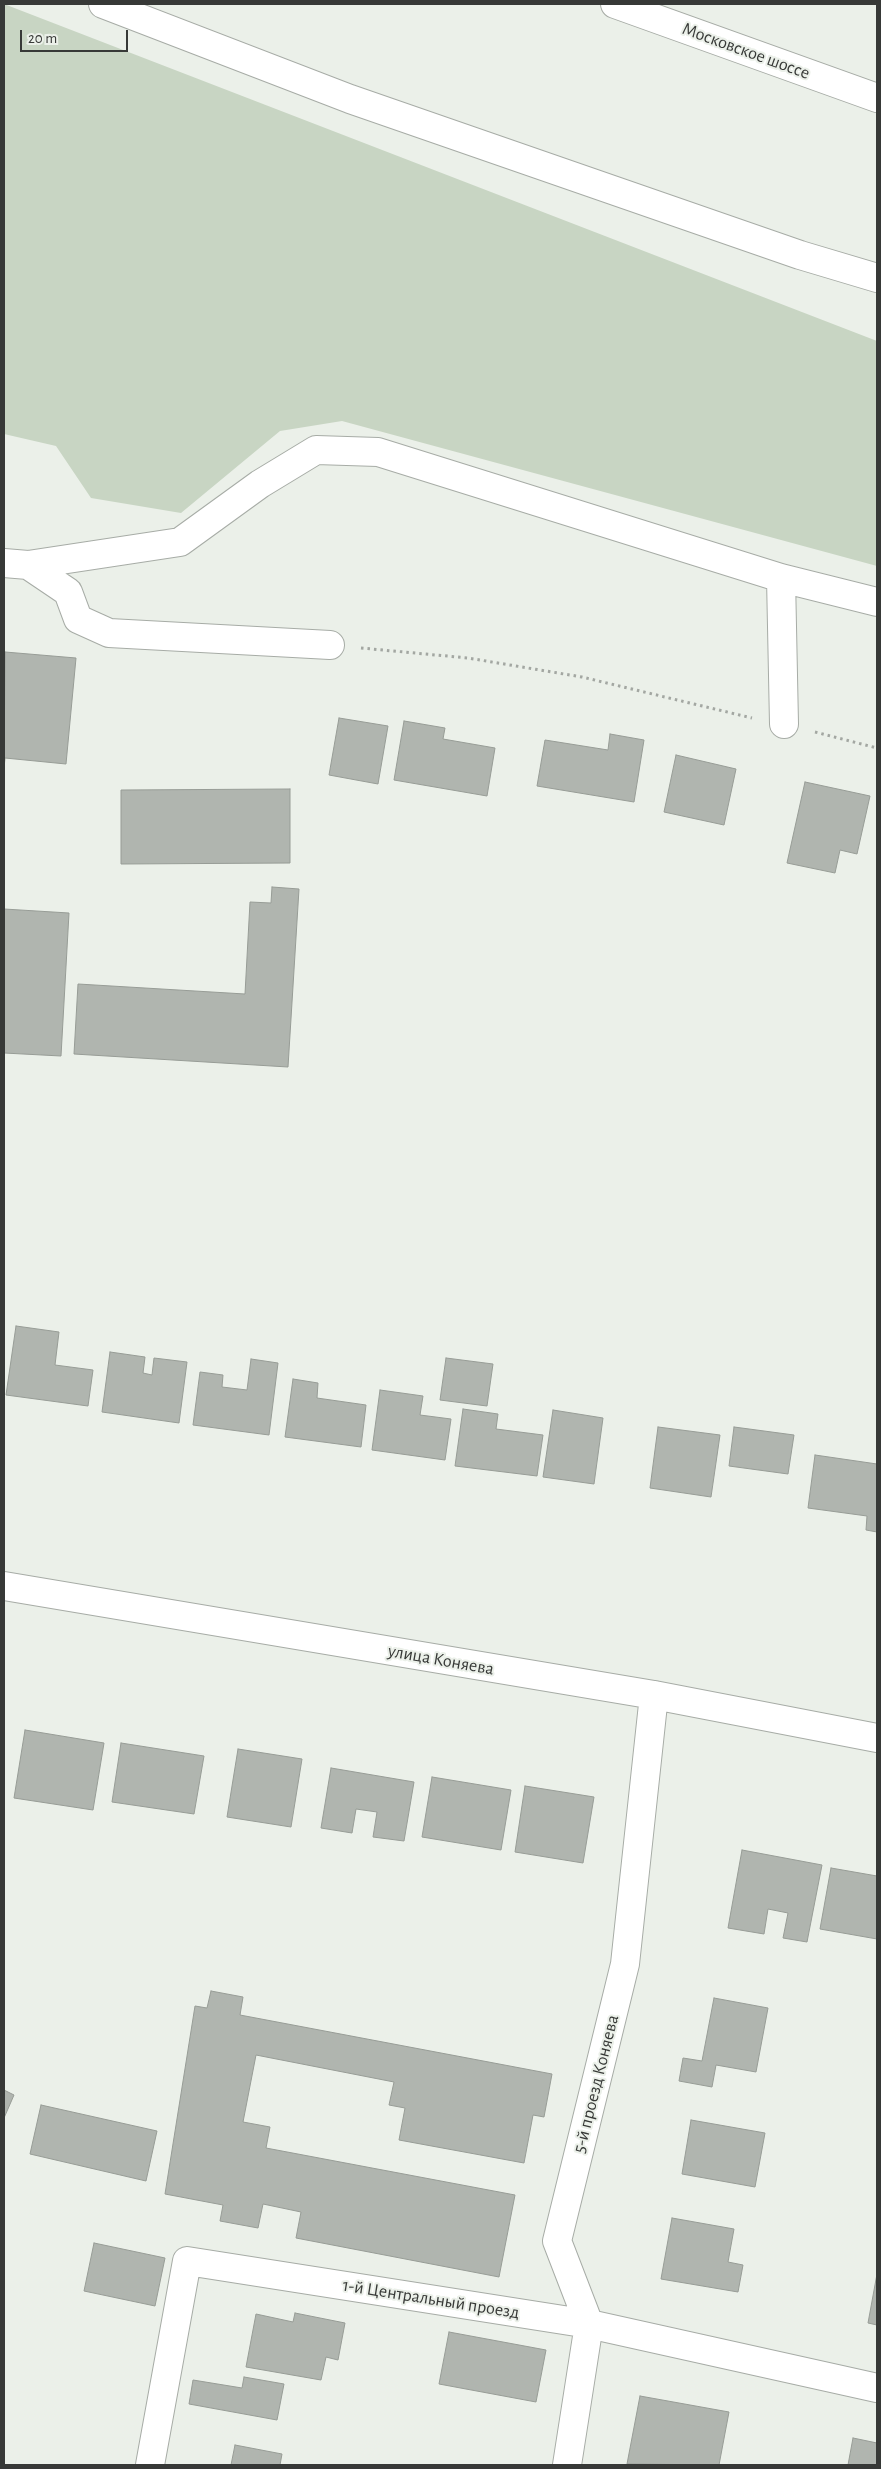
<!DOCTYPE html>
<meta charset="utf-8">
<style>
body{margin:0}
#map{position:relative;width:881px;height:2469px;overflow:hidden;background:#ebf0e9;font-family:"Alegreya Sans",sans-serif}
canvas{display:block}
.frame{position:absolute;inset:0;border:5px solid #373937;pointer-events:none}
.scale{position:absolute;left:20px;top:30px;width:108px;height:22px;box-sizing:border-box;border:2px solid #373937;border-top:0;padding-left:6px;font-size:15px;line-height:18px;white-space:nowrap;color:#373937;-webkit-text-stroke:4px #ebf0e9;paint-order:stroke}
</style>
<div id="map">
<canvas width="881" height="2469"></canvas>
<div class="frame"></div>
<div class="scale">20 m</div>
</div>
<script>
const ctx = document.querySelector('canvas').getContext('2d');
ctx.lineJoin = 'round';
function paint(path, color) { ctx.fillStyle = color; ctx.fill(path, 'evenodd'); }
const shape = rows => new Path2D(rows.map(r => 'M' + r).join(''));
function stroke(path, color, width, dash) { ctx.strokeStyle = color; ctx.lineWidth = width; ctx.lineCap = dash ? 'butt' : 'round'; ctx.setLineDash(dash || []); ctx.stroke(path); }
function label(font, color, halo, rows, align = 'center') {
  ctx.font = font + ' "Alegreya Sans",sans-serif'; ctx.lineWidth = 4; ctx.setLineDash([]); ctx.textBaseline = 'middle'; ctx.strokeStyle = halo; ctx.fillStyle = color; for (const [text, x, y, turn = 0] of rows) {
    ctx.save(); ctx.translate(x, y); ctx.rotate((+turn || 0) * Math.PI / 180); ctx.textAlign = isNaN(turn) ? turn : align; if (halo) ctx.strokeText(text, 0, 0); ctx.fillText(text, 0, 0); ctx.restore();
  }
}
paint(shape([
 [4,4,877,341,877,566,342,421,280,431,181,513,91,498,56,446,4,434]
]), '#c8d5c3');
const building = shape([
 [5,652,76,658,66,764,5,758,4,768,5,652],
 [339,718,388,726,378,784,329,775,339,718],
 [404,721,445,728,443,739,495,748,487,796,394,780,404,721],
 [610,734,644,740,634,802,537,786,545,740,608,750,610,734],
 [676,755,736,769,724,825,664,812,676,755],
 [805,782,870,796,857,854,840,850,835,873,787,863,805,782],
 [290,789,290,863,121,864,121,790,290,789],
 [272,887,299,889,288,1067,74,1054,78,984,245,994,250,902,271,903,272,887],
 [4,909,69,913,61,1056,4,1053,4,909],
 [16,1326,59,1332,55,1365,93,1370,88,1406,6,1395,16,1326],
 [110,1352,145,1357,143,1373,152,1375,154,1358,187,1362,179,1423,102,1412,110,1352],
 [446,1358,493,1364,487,1406,440,1400,446,1358],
 [251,1359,278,1363,269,1435,193,1425,200,1372,223,1375,222,1387,247,1390,251,1359],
 [293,1379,318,1383,317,1398,366,1405,361,1447,285,1437,293,1379],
 [380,1390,423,1396,420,1415,451,1419,445,1460,372,1450,380,1390],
 [463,1409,498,1414,496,1429,543,1435,537,1476,455,1466,463,1409],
 [553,1410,603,1418,594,1484,543,1477,553,1410],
 [658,1427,720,1435,711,1497,650,1488,658,1427],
 [734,1427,794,1435,788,1474,729,1466,734,1427],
 [815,1455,877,1464,877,1532,866,1530,867,1516,808,1508,815,1455],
 [25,1730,104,1743,93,1810,14,1798,25,1730],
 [121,1743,204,1756,194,1814,112,1802,121,1743],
 [238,1749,302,1759,291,1827,227,1817,238,1749],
 [331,1768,414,1782,404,1841,373,1837,377,1812,356,1809,352,1833,321,1828,331,1768],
 [432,1777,511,1790,501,1850,422,1837,432,1777],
 [525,1786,594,1797,583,1863,515,1852,525,1786],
 [742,1850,822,1865,807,1942,783,1938,788,1913,768,1909,764,1934,728,1928,742,1850],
 [831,1868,877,1876,877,1939,820,1929,831,1868],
 [211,1991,243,1997,240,2015,552,2074,544,2117,533,2115,524,2163,399,2140,405,2108,389,2105,394,2082,256,2055,243,2122,270,2127,266,2148,515,2195,499,2277,296,2238,301,2212,263,2204,258,2228,220,2221,223,2205,165,2194,195,2006,207,2008,211,1991],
 [714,1998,768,2008,756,2072,716,2065,712,2087,679,2081,683,2058,702,2061,714,1998],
 [4,2090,14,2095,4,2118,4,2090],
 [41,2105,157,2131,146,2181,30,2154,41,2105],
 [691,2120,765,2133,755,2187,682,2174,691,2120],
 [672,2218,734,2229,728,2262,743,2265,738,2292,661,2279,672,2218],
 [94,2243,165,2258,155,2306,84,2291,94,2243],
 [877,2274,877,2325,868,2323,877,2274],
 [295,2313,345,2323,338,2360,326,2357,321,2380,246,2367,256,2314,293,2322,295,2313],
 [449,2332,546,2350,536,2402,439,2384,449,2332],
 [244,2377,284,2384,277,2420,189,2404,193,2380,242,2388,244,2377],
 [640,2396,729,2412,719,2465,627,2464,640,2396],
 [853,2438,877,2443,877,2465,848,2465,853,2438],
 [235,2445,282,2454,280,2465,231,2465,235,2445]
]);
paint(building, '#b0b5af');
stroke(building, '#979c96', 1);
const minor = shape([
 [103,4,350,99,800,255,877,278],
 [4,563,28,565,180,542,260,484,316,450,378,452,781,578,877,602],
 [28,565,68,592,78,619,109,633,330,645],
 [781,578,784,724],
 [4,1586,654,1695,877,1738],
 [150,2465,187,2261,589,2324,877,2388],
 [567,2465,589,2324,557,2241,625,1964,654,1695]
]);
const highway = shape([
 [615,4,877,98]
]);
stroke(minor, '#a7aca6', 30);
stroke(highway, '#a7aca6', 30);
stroke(shape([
 [361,648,468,658,582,677,752,718],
 [815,732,877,748]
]), '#a3a7a2', 3, [2.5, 4]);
stroke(minor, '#fff', 28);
stroke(highway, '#fff', 28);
label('18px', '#373937', '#ebf0e9', [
 ["Московское шоссе",746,51,20],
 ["улица Коняева",441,1660,10],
 ["5-й проезд Коняева",596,2084,-76],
 ["1-й Центральный проезд",431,2299,9]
]);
</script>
